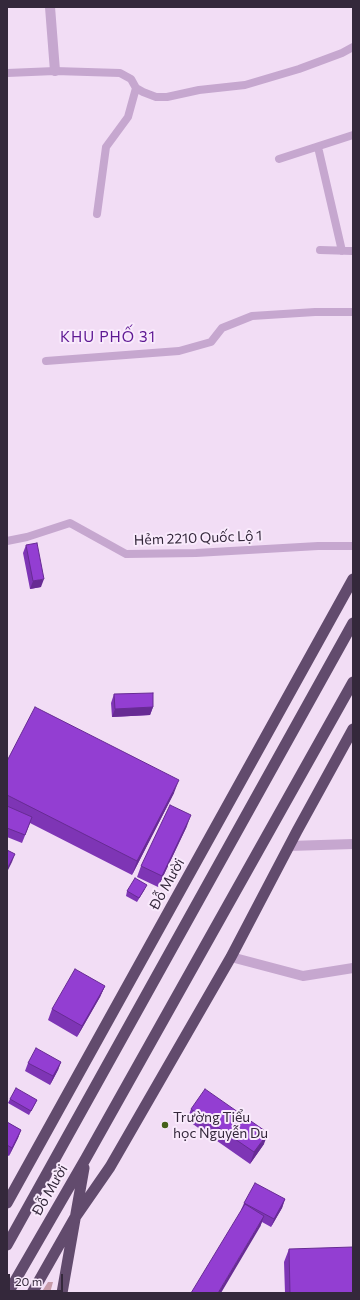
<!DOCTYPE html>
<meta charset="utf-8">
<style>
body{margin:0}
#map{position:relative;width:360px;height:1300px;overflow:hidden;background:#f2ddf5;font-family:Commissioner,sans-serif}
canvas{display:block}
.frame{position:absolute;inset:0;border:8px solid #34283b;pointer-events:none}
.scale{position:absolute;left:8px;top:1274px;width:55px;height:18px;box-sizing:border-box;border:2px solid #34283b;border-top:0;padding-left:5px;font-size:12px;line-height:14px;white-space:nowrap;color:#34283b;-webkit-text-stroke:3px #f9eafc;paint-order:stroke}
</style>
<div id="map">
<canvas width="360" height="1300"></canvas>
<div class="frame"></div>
<div class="scale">20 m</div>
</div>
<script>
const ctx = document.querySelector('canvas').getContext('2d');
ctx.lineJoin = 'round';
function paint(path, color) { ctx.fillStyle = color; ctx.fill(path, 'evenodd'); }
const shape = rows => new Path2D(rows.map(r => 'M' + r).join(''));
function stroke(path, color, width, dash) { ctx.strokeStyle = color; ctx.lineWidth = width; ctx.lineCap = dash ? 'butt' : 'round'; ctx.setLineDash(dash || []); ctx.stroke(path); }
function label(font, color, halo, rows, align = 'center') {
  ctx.font = font + ' Commissioner,sans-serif'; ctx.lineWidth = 4; ctx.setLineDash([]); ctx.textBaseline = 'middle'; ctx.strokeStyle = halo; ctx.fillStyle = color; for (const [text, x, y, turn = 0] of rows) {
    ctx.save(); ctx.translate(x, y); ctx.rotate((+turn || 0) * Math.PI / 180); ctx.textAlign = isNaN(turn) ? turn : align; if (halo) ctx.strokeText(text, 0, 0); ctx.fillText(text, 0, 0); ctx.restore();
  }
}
paint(shape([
 [48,1282,53,1282,50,1293,41,1293]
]), '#c69ba9');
stroke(shape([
 [7,73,55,71,120,73,131,79,136,88,143,92,156,97,167,97,199,90,245,85,299,69,342,53,353,47],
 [318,147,342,251],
 [279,159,353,135],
 [97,214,106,147,128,117,136,88],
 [320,250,353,251],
 [46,361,179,351,211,342,222,328,252,316,315,312,353,312],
 [7,541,27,537,70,523,126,554,196,553,318,546,353,546]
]), '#c6a7cf', 8);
stroke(shape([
 [50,7,55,71],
 [289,846,353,844],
 [231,957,303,976,353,968]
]), '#c6a7cf', 10);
stroke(shape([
 [7,1203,353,579],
 [7,1245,353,623],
 [8,1293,86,1158,353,682],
 [32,1293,74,1219,110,1167,231,957,297,831,353,729],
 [62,1293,84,1168]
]), '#624b6d', 11);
paint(shape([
 [26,545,41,587,30,589,23,553],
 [114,694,153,707,150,715,112,717,111,703],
 [7,761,174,793,132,875,30,823,22,843,7,837],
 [187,826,158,887,137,877,141,866],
 [145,889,137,902,126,896,127,891],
 [105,986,100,997,77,1037,48,1020,52,1009],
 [61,1062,58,1070,50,1085,25,1071,28,1063],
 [10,1099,37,1100,35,1104,29,1115,8,1103],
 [191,1109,264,1144,250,1164,187,1120],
 [7,1122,21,1130,18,1138,9,1156,7,1155],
 [285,1199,282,1208,271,1227,262,1222,260,1227,241,1210,244,1203],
 [289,1249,353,1293,285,1293,284,1262]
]), '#7e35b5');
paint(shape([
 [44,579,41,587,30,589,33,581],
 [153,707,150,715,112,717,115,709],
 [179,780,174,793,132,875,137,861],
 [191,815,187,826,158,887,162,876],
 [15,854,12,862,7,872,7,869],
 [105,986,100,997,77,1037,82,1026],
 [61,1062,58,1070,50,1085,53,1076],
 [21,1130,18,1138,9,1156,12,1148],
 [268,1133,264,1144,250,1164,254,1152],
 [285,1199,282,1208,271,1227,274,1219],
 [264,1216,260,1227,221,1293,218,1293]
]), '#672b93');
const building = shape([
 [37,543,44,579,33,581,26,545,37,543],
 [153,693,153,707,115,709,114,694,153,693],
 [35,707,179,780,137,861,7,795,7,761,35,707],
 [170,805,191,815,162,876,141,866,170,805],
 [7,806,32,817,25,835,7,828,7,806],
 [7,850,15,854,7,869,7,850],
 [135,878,147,885,139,898,127,891,135,878],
 [75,969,105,986,82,1026,52,1009,75,969],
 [36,1048,61,1062,53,1076,28,1063,36,1048],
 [16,1088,37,1100,31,1111,10,1099,16,1088],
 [205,1089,268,1133,254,1152,191,1109,205,1089],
 [7,1122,21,1130,12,1148,7,1145,7,1122],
 [255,1183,285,1199,274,1219,244,1203,255,1183],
 [245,1204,264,1216,218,1293,191,1293,245,1204],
 [353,1247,353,1293,290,1293,289,1249,353,1247]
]);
paint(building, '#933ed2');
stroke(building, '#672b93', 1);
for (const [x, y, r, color] of [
 [165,1125,4,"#456119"]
]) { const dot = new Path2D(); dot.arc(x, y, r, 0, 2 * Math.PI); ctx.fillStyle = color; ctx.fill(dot); stroke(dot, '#f9eafc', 1.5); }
label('14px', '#34283b', '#f9eafc', [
 ["Hẻm 2210 Quốc Lộ 1",198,538,-2],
 ["Đỗ Mười",167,884,-61],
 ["Đỗ Mười",50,1190,-60]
]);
label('14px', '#34283b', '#f9eafc', [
 ["Trường Tiểu",173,1117],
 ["học Nguyễn Du",173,1133]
], 'left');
ctx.letterSpacing = '1px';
label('15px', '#5e1893', '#f9eafc', [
 ["KHU PHỐ 31",108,337]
]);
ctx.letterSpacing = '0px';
</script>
